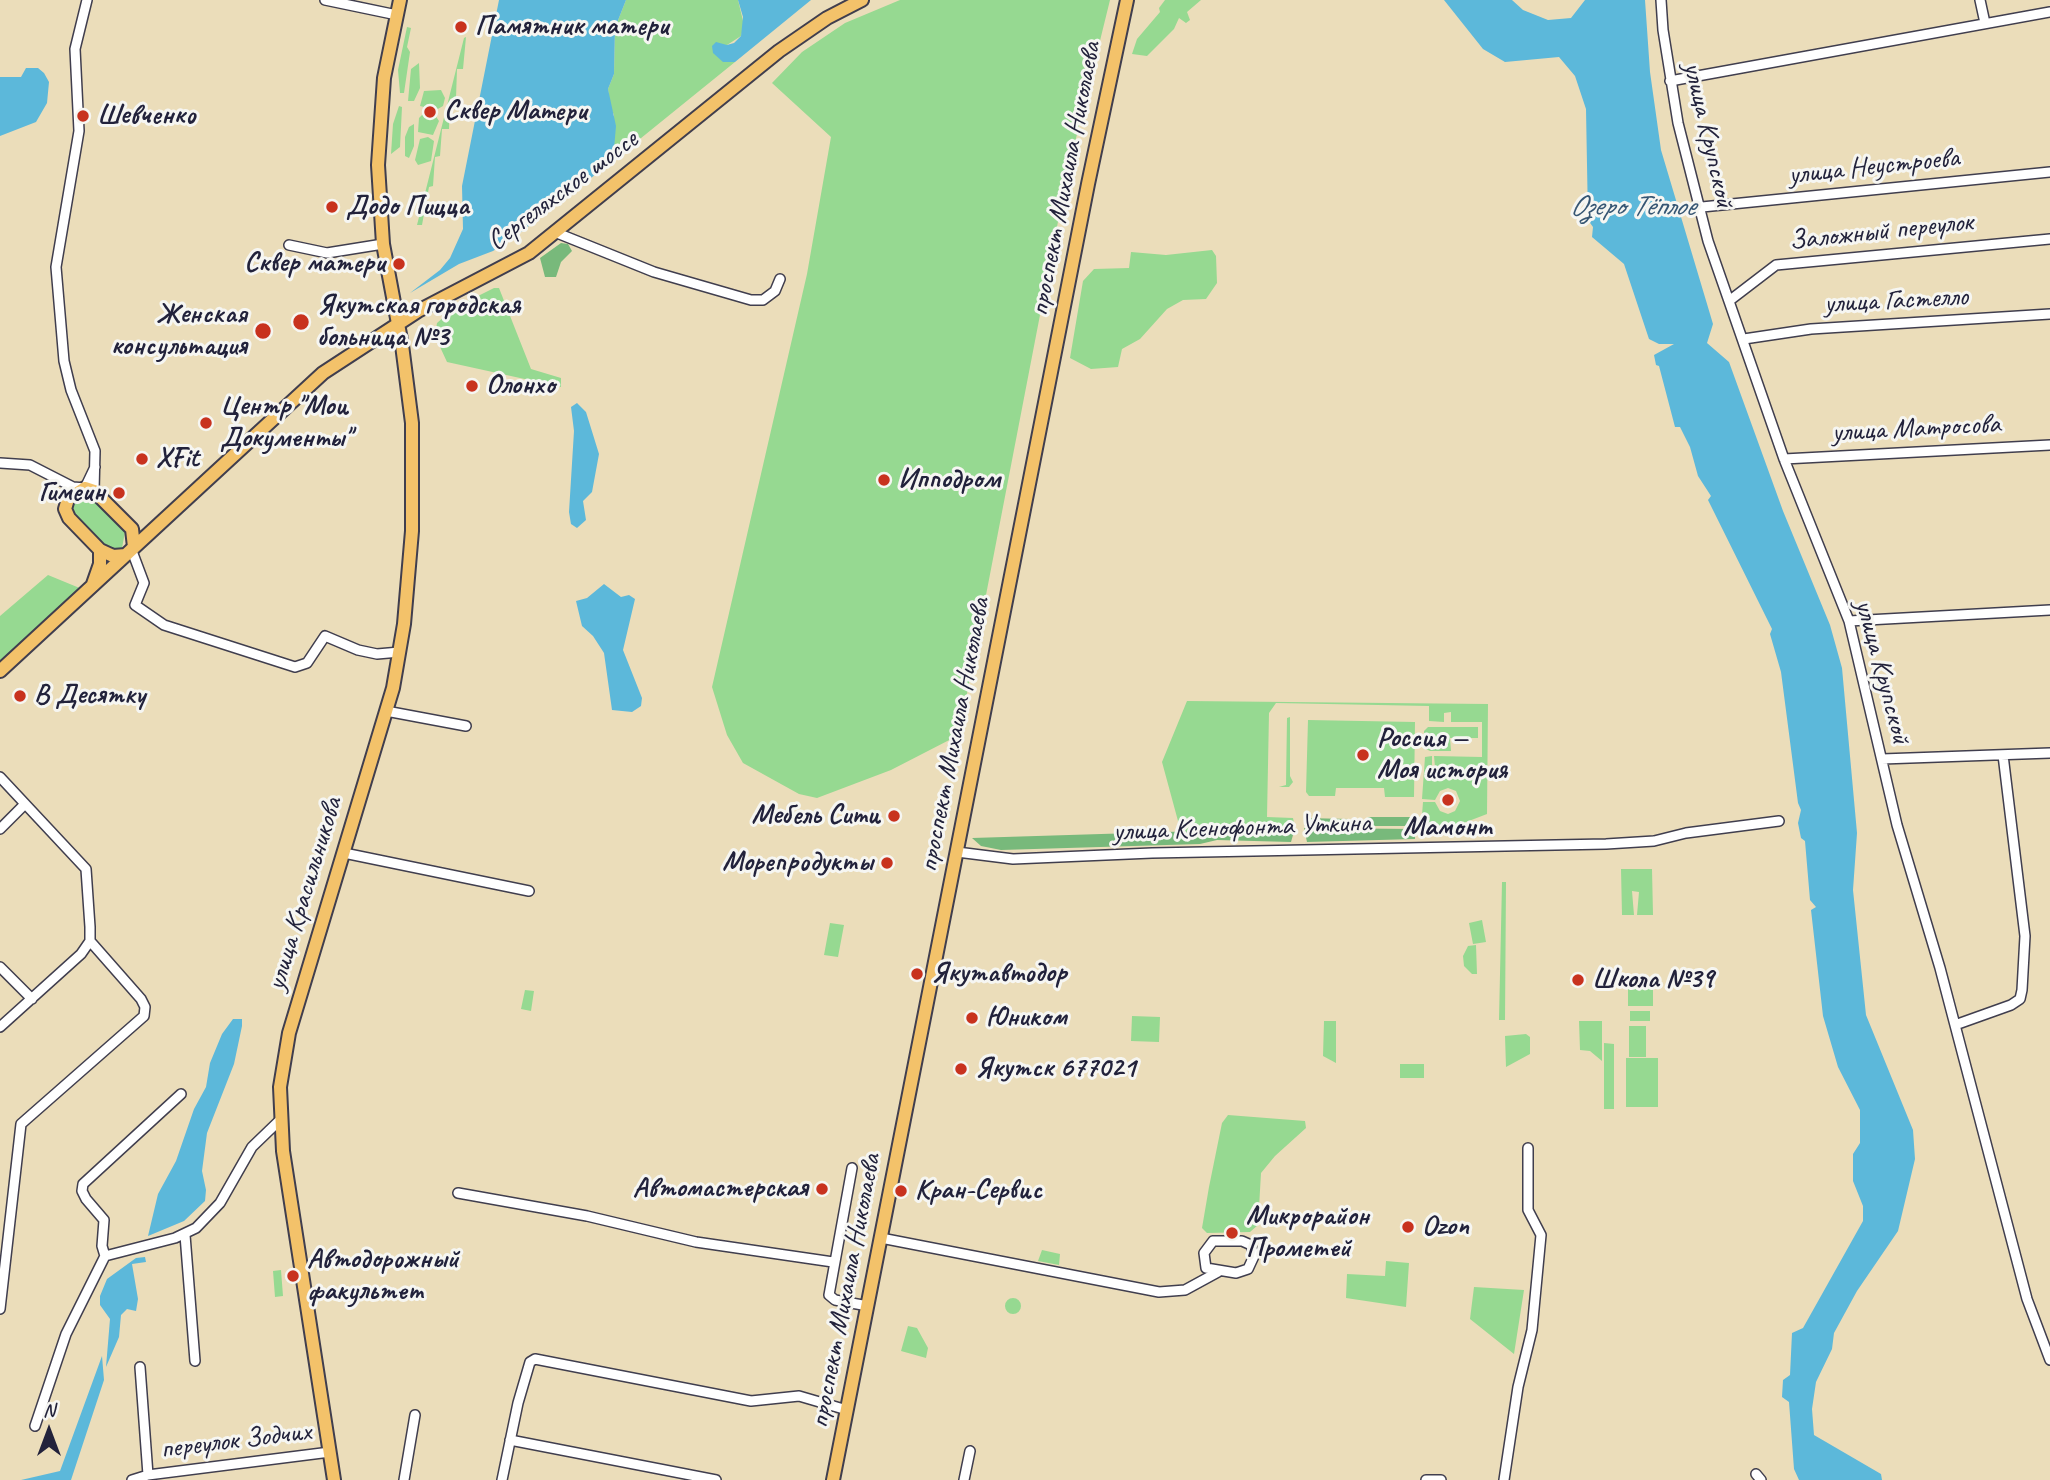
<!DOCTYPE html>
<meta charset="utf-8">
<style>
body{margin:0}
#map{position:relative;width:2050px;height:1480px;overflow:hidden;background:#ebddba;font-family:Caveat,sans-serif}
canvas{display:block}
.north{position:absolute;left:14px;top:1396px;width:70px;height:70px;-webkit-text-stroke:5px #f6f6f2;paint-order:stroke;rotate:0deg;font-size:19px;font-weight:700;line-height:28px;text-align:center;color:#22223b}
.north::after{content:'';display:block;margin:auto;width:24px;height:32px;background:#22223b;clip-path:polygon(50% 0,100% 100%,50% 72%,0 100%)}
</style>
<div id="map">
<canvas width="2050" height="1480"></canvas>
<div class="north">N</div>
</div>
<script>
const ctx = document.querySelector('canvas').getContext('2d');
ctx.lineJoin = 'round';
function paint(path, color) { ctx.fillStyle = color; ctx.fill(path, 'evenodd'); }
const shape = rows => new Path2D(rows.map(r => 'M' + r).join(''));
function stroke(path, color, width, dash) { ctx.strokeStyle = color; ctx.lineWidth = width; ctx.lineCap = dash ? 'butt' : 'round'; ctx.setLineDash(dash || []); ctx.stroke(path); }
function label(font, color, halo, rows, align = 'center') {
  ctx.font = font + ' Caveat,sans-serif'; ctx.lineWidth = 6; ctx.setLineDash([]); ctx.textBaseline = 'middle'; ctx.strokeStyle = halo; ctx.fillStyle = color; for (const [text, x, y, turn = 0] of rows) {
    ctx.save(); ctx.translate(x, y); ctx.rotate((+turn || 0) * Math.PI / 180); ctx.textAlign = isNaN(turn) ? turn : align; if (halo) ctx.strokeText(text, 0, 0); ctx.fillText(text, 0, 0); ctx.restore();
  }
}
paint(shape([
 [626,0,738,0,744,25,741,36,727,45,723,62,735,62,609,164,614,149,614,115,610,106,608,89,614,74,615,28],
 [900,0,1110,0,1067,175,959,735,891,770,817,798,799,794,743,763,727,735,712,687,807,274,831,137,772,83,802,52,845,23],
 [1165,0,1201,0,1187,12,1190,20,1186,23,1179,18,1174,29,1147,56,1132,54,1137,39,1160,12,1159,8],
 [407,27,411,28,407,47,410,52,404,93,400,93,398,70],
 [466,37,463,69,457,69,456,98,450,99,449,129,442,129,440,156,435,157,433,186,429,187,422,225,417,225,464,38],
 [419,63,420,88,414,101,408,101,411,69],
 [441,90,445,98,443,106,436,110,420,106,424,91],
 [399,106,402,107,400,147,391,154,393,124],
 [423,114,435,115,439,121,433,135,418,132,419,118],
 [414,124,414,146,409,158,405,156,405,137,409,127],
 [428,137,434,141,431,161,418,165,415,160,420,139],
 [1212,250,1216,256,1217,283,1206,299,1183,300,1167,309,1140,339,1122,349,1118,367,1091,369,1070,358,1083,281,1094,269,1129,268,1131,252,1166,255],
 [494,288,499,288,531,369,561,378,561,387,447,362,435,336,437,323,454,308],
 [80,496,94,499,125,532,122,548,105,549,73,514,73,503],
 [48,575,82,589,0,664,0,616],
 [1187,701,1488,704,1487,814,1448,829,1421,828,1423,802,1435,802,1440,811,1448,814,1455,811,1460,801,1456,791,1448,788,1440,791,1435,800,1422,799,1425,757,1432,756,1432,766,1435,767,1434,756,1482,757,1482,722,1451,722,1451,712,1444,713,1444,722,1429,721,1429,706,1276,703,1269,713,1267,817,1293,818,1295,828,1181,832,1162,762],
 [1290,717,1290,776,1293,782,1289,787,1279,787,1286,785,1287,718],
 [1308,720,1415,722,1414,797,1385,797,1384,788,1336,788,1335,796,1309,796,1306,792],
 [1428,727,1478,727,1478,738,1450,738,1451,751,1430,751,1424,748,1424,731],
 [1621,869,1652,869,1653,915,1637,915,1639,892,1632,891,1634,915,1622,915],
 [1502,882,1506,882,1505,1020,1499,1020],
 [1482,920,1486,942,1473,944,1469,923],
 [830,923,844,925,838,957,824,955],
 [1476,945,1477,974,1472,974,1464,966,1463,956,1468,946],
 [1628,981,1653,981,1653,1006,1628,1006],
 [525,990,534,991,531,1011,521,1009],
 [1630,1011,1650,1011,1650,1021,1630,1021],
 [1132,1016,1160,1017,1159,1042,1131,1041],
 [1324,1021,1336,1021,1336,1063,1323,1056],
 [1579,1021,1602,1021,1602,1061,1590,1051,1580,1050],
 [1629,1026,1646,1026,1646,1057,1629,1057],
 [1526,1034,1530,1037,1530,1054,1506,1067,1505,1036],
 [1604,1043,1614,1044,1614,1109,1604,1109],
 [1626,1058,1658,1058,1658,1107,1626,1107],
 [1400,1064,1424,1064,1424,1078,1400,1078],
 [1228,1115,1305,1121,1306,1128,1275,1156,1261,1173,1258,1225,1250,1232,1207,1233,1202,1228,1209,1187,1222,1123],
 [1042,1250,1060,1254,1059,1265,1038,1261],
 [1386,1261,1409,1263,1406,1307,1346,1298,1347,1274,1385,1276],
 [281,1270,283,1296,275,1297,273,1271],
 [1474,1287,1524,1290,1514,1354,1470,1319],
 '1005 1306a8 8 0 1 1 16 0a8 8 0 1 1-16 0Z',
 [908,1326,917,1328,928,1348,926,1358,901,1351]
]), '#96d991');
paint(shape([
 [561,243,568,244,572,251,561,262,556,277,545,277,540,258],
 [1368,817,1410,817,1415,826,1363,826],
 [1304,818,1349,819,1353,826,1304,826],
 [1295,828,1291,842,1217,840,1200,844,1001,850,981,846,972,838],
 [1304,828,1415,829,1415,839,1307,842]
]), '#78b97b');
paint(shape([
 [499,0,626,0,615,28,614,74,608,89,616,126,614,149,609,164,516,236,493,251,459,264,410,293,440,270,450,258,463,229,462,186],
 [738,0,811,0,735,62,723,62,713,53,712,46,716,42,727,45,734,43,741,36,743,17],
 [1444,0,1512,0,1523,10,1548,20,1571,18,1585,0,1645,0,1650,72,1661,150,1713,324,1707,343,1729,362,1783,511,1830,625,1842,668,1857,833,1853,890,1866,1015,1913,1130,1915,1159,1898,1231,1857,1291,1834,1333,1832,1349,1816,1382,1812,1409,1814,1435,1881,1474,1882,1480,1799,1480,1794,1469,1789,1402,1782,1397,1783,1380,1790,1375,1792,1333,1803,1328,1863,1221,1863,1206,1853,1181,1853,1154,1860,1143,1860,1110,1838,1067,1823,1016,1811,910,1816,907,1810,900,1805,841,1801,838,1798,823,1801,810,1798,803,1781,672,1770,634,1772,629,1708,500,1711,496,1698,476,1690,447,1680,427,1675,427,1659,366,1656,365,1654,355,1674,344,1659,344,1649,339,1624,264,1592,237,1593,227,1588,220,1586,109,1575,76,1559,57,1505,62,1483,49],
 [26,68,38,68,44,73,49,82,47,103,36,122,0,136,0,77,21,77],
 [577,403,586,412,599,454,592,492,583,501,586,520,577,528,571,524,569,512,574,431,571,407],
 [604,584,621,597,629,595,635,599,623,650,642,698,641,706,632,712,612,710,604,653,593,636,582,626,576,601,587,598],
 [233,1019,242,1019,242,1026,234,1064,207,1133,202,1171,206,1190,205,1201,184,1221,148,1236,158,1194,176,1161,194,1109,206,1087,210,1063,222,1034],
 [145,1257,146,1262,132,1264,138,1299,136,1311,127,1309,121,1315,119,1337,106,1367,110,1319,100,1305,100,1296,107,1279,136,1258],
 [102,1356,104,1380,71,1480,21,1480,60,1471]
]), '#5cb8da');
const minor = shape([
 [87,0,75,49,79,131,56,267,64,361,71,390,95,451,94,491],
 [325,0,397,15],
 [1661,0,1663,30,1678,123,1708,241,1784,459,1849,621,1897,825,1940,968,2027,1299,2050,1360],
 [1980,0,1985,23],
 [1670,81,2050,12],
 [1702,207,2050,172],
 [557,233,654,272,751,300,763,300,775,291,780,279],
 [289,245,327,253,383,244],
 [1729,301,1776,265,2050,239],
 [1744,339,1811,329,2050,314],
 [1784,459,2050,445],
 [0,463,30,465,73,487,85,488,95,467],
 [132,551,144,583,135,605,164,625,295,667,307,663,325,636,358,650,377,654,400,652],
 [1849,621,2050,610],
 [386,711,466,726],
 [1882,759,2050,753],
 [0,777,86,869,90,927,90,941,81,954,0,1027],
 [0,829,25,804],
 [957,852,1013,859,1152,853,1606,844,1654,841,1686,833,1779,821],
 [344,853,529,891],
 [0,967,32,999],
 [1955,1025,2011,1005,2020,999,2022,990,2025,936,2003,755],
 [852,1168,829,1295,835,1300,868,1306],
 [458,1193,587,1216,696,1242,833,1262],
 [185,1235,195,1361],
 [881,1238,1159,1292,1185,1290,1218,1272],
 [1213,1241,1242,1241,1251,1245,1254,1256,1248,1269,1236,1273,1206,1268,1204,1253,1213,1241],
 [105,1256,102,1246,104,1220,86,1199,82,1191,83,1184,181,1094],
 [0,1309,21,1124,144,1016,145,1007,141,999,90,941],
 [140,1367,148,1475],
 [35,1426,66,1334,105,1256,175,1238,196,1228,220,1203,252,1147,280,1120],
 [510,1440,716,1480],
 [1756,1474,1761,1480],
 [132,1480,148,1475,330,1452],
 [404,1480,415,1415],
 [502,1480,518,1403,530,1362,535,1359,751,1401,799,1396,847,1410],
 [964,1480,970,1451],
 [1426,1480,1441,1480],
 [1504,1480,1518,1387,1532,1330,1541,1235,1528,1210,1528,1148]
]);
const major = shape([
 [85,488,94,491,132,529,134,547,126,555,113,556,100,550,69,518,65,509,68,499,85,488],
 [93,584,100,564,100,550],
 [0,671,323,373,418,311,529,253,779,51,827,18,862,0],
 [334,1480,283,1151,280,1087,289,1033,393,688,404,624,412,531,412,423,402,345,383,244,378,165,384,78,400,0],
 [833,1480,1088,184,1127,0]
]);
stroke(minor, '#403e4e', 12);
stroke(major, '#403e4e', 16);
stroke(minor, '#fff', 9);
stroke(major, '#f3c26a', 12);
for (const [x, y, r, color] of [
 [461,27,7,"#c8321e"],
 [430,112,7,"#c8321e"],
 [83,116,7,"#c8321e"],
 [332,207,7,"#c8321e"],
 [399,264,7,"#c8321e"],
 [301,322,9,"#c8321e"],
 [263,331,9,"#c8321e"],
 [472,386,7,"#c8321e"],
 [206,423,7,"#c8321e"],
 [142,459,7,"#c8321e"],
 [884,480,7,"#c8321e"],
 [119,493,7,"#c8321e"],
 [20,696,7,"#c8321e"],
 [1363,755,7,"#c8321e"],
 [1448,800,7,"#c8321e"],
 [894,816,7,"#c8321e"],
 [887,863,7,"#c8321e"],
 [917,974,7,"#c8321e"],
 [1578,980,7,"#c8321e"],
 [972,1018,7,"#c8321e"],
 [961,1069,7,"#c8321e"],
 [822,1189,7,"#c8321e"],
 [901,1191,7,"#c8321e"],
 [1408,1227,7,"#c8321e"],
 [1232,1233,7,"#c8321e"],
 [293,1276,7,"#c8321e"]
]) { const dot = new Path2D(); dot.arc(x, y, r, 0, 2 * Math.PI); ctx.fillStyle = color; ctx.fill(dot); stroke(dot, '#f6f6f2', 2.5); }
label('bold 28px', '#22223b', '#f6f6f2', [
 ["Памятник матери",475,27],
 ["Сквер Матери",444,112],
 ["Шевченко",97,116],
 ["Додо Пицца",346,207],
 ["Сквер матери",385,264,"right"],
 ["Якутская городская",317,306],
 ["больница №3",317,338],
 ["Женская",247,315,"right"],
 ["консультация",247,347,"right"],
 ["Олонхо",486,386],
 ["Центр \"Мои",220,407],
 ["Документы\"",220,439],
 ["XFit",156,459],
 ["Ипподром",898,480],
 ["Гимеин",105,493,"right"],
 ["В Десятку",34,696],
 ["Россия —",1377,739],
 ["Моя история",1377,771],
 ["Мебель Сити",880,816,"right"],
 ["Мамонт",1448,828,"center"],
 ["Морепродукты",873,863,"right"],
 ["Якутавтодор",931,974],
 ["Школа №39",1592,980],
 ["Юником",986,1018],
 ["Якутск 677021",975,1069],
 ["Автомастерская",808,1189,"right"],
 ["Кран-Сервис",915,1191],
 ["Микрорайон",1246,1217],
 ["Прометей",1246,1249],
 ["Ozon",1422,1227],
 ["Автодорожный",307,1260],
 ["факультет",307,1292]
], 'left');
label('28px', '#22223b', '#f6f6f2', [
 ["улица Крупской",1708,135,77],
 ["улица Неустроева",1874,167,-6],
 ["проспект Михаила Николаева",1066,179,-79],
 ["Сергеляхское шоссе",563,191,-37],
 ["Заложный переулок",1881,232,-6],
 ["улица Гастелло",1896,301,-3],
 ["улица Матросова",1916,429,-3],
 ["улица Крупской",1882,672,75],
 ["проспект Михаила Николаева",955,735,-79],
 ["улица Ксенофонта Уткина",1242,828,-2],
 ["улица Красильникова",305,894,-73],
 ["проспект Михаила Николаева",846,1291,-79],
 ["переулок Зодчих",236,1441,-7]
]);
label('italic 30px', '#365673', '#f6f6f2', [
 ["Озеро Тёплое",1632,207]
]);
</script>
